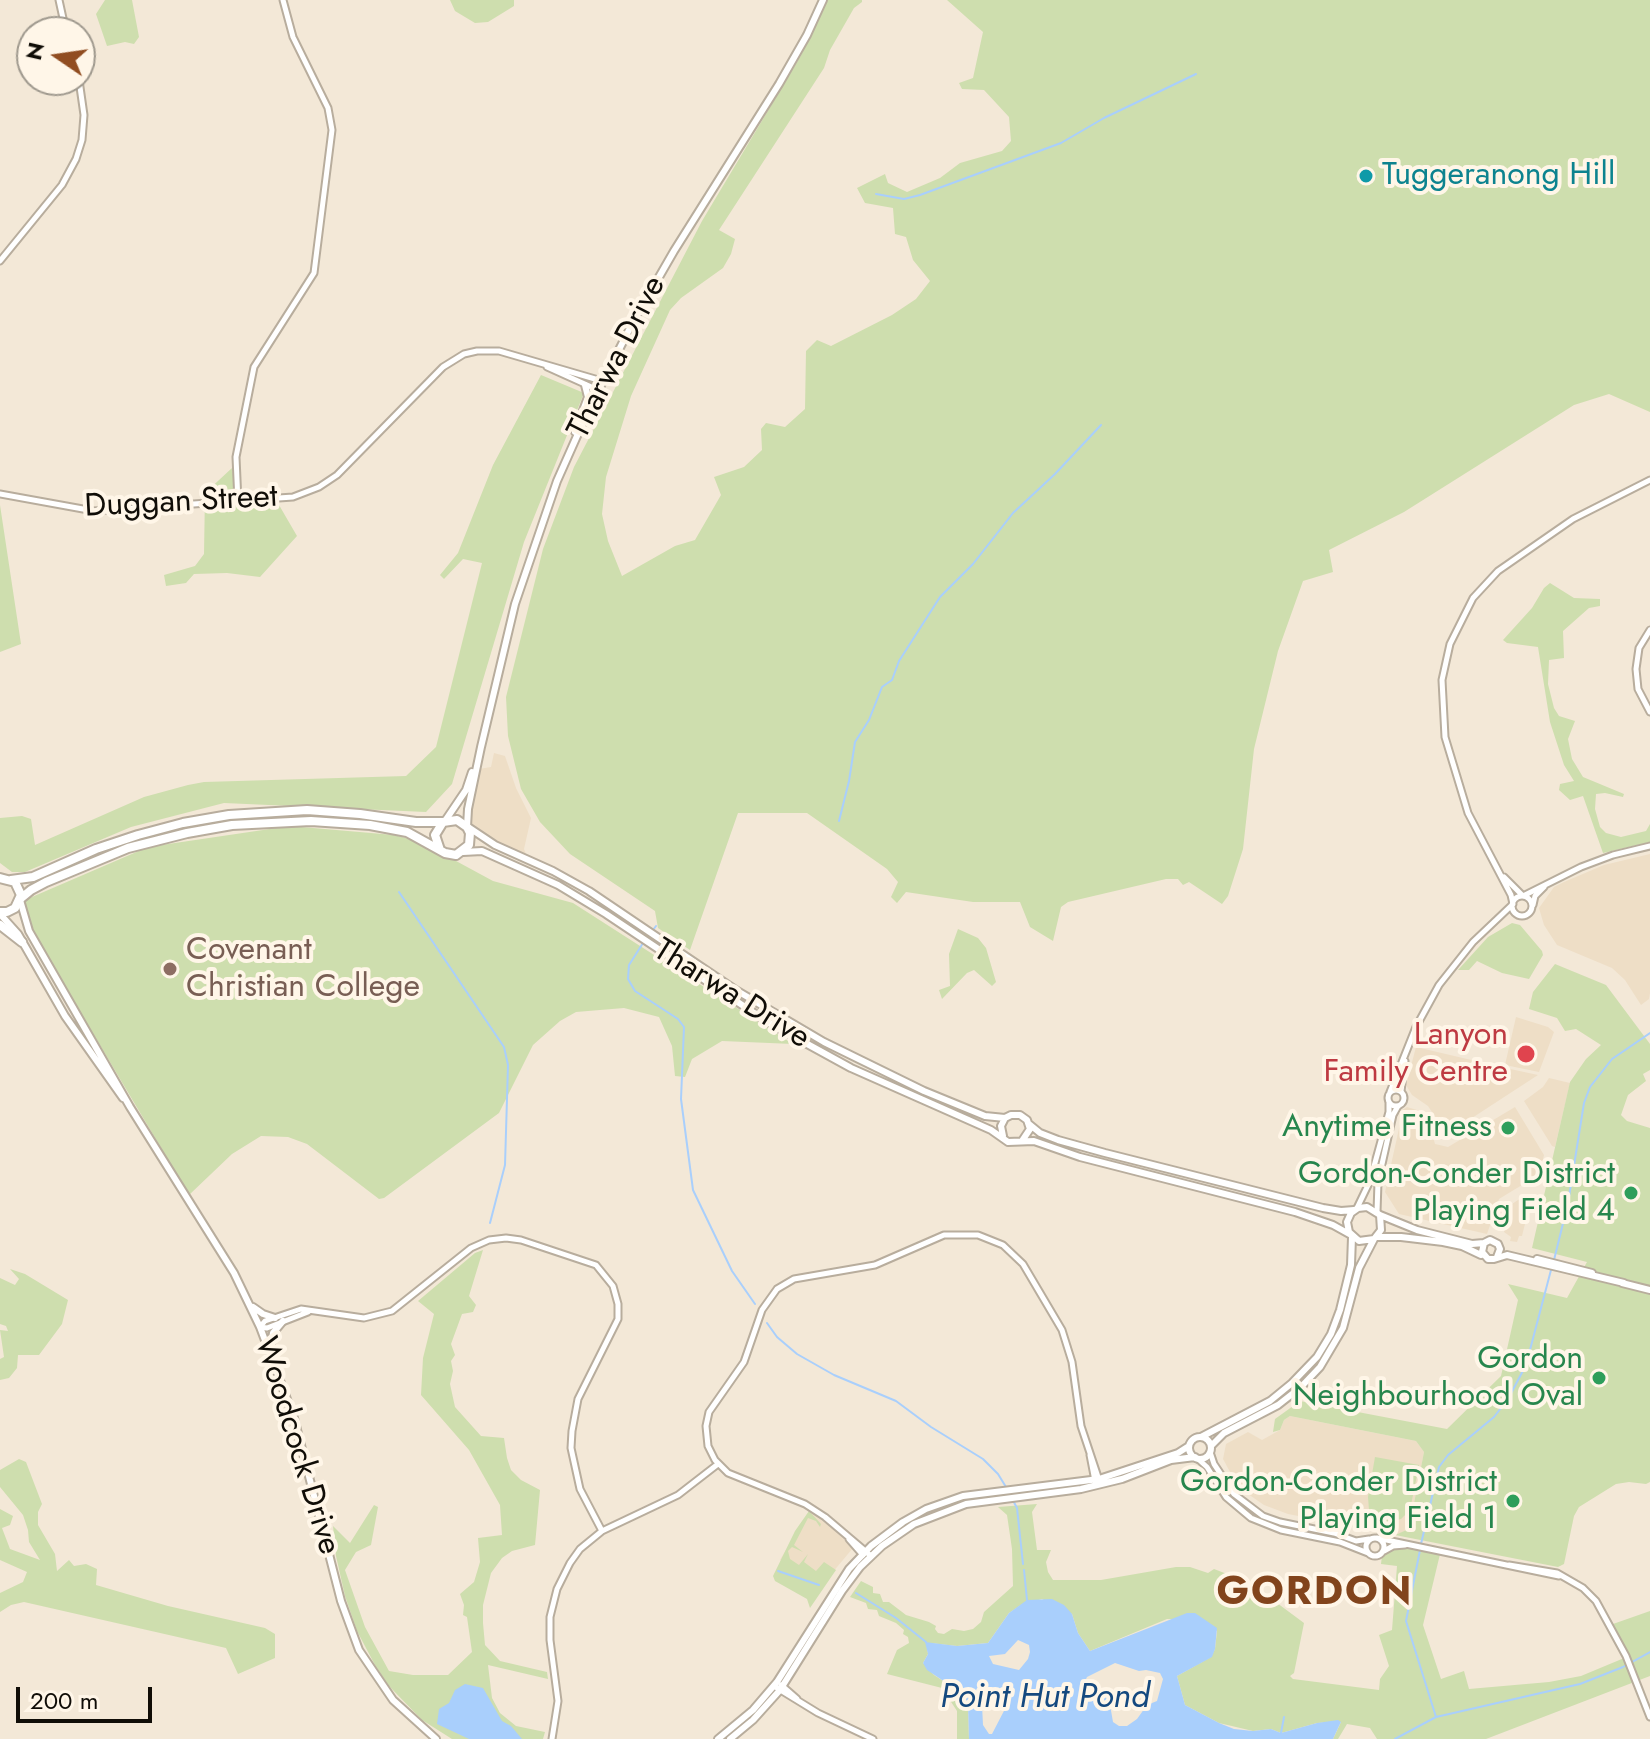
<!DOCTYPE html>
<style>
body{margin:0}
#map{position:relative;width:1650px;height:1739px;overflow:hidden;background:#f3e8d7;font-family:Jost,sans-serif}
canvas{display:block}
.north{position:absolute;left:16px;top:16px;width:80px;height:80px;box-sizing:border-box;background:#fff6e8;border:2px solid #9f998e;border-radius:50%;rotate:283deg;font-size:22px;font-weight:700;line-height:32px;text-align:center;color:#100d07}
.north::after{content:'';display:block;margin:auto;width:28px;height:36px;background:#914d21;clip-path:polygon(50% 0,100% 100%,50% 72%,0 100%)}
.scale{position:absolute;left:16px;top:1687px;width:136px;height:36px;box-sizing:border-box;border:4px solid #100d07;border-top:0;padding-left:10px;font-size:24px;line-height:28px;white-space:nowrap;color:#100d07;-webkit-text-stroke:6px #fff6e8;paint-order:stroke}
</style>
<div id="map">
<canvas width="1650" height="1739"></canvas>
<div class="north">N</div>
<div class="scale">200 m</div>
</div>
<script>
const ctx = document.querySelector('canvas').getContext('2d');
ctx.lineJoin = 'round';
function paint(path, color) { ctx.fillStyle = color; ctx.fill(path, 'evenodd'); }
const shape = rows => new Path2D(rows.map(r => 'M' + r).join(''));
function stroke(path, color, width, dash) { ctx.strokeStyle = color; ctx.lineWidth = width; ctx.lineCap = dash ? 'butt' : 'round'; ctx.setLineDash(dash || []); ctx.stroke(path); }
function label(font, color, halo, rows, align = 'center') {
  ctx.font = font + ' Jost,sans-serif'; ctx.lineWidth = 8; ctx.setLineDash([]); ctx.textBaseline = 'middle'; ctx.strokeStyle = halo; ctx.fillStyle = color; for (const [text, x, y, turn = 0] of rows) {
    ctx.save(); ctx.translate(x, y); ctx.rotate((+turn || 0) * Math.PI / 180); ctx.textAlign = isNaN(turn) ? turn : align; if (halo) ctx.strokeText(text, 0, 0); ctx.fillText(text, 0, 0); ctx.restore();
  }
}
paint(shape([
 [494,753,505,756,516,788,531,818,524,849,526,854,492,840,470,824,479,769,491,767],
 [1650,854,1650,993,1649,999,1641,1005,1625,980,1612,968,1557,945,1544,925,1539,908,1554,887,1564,882,1604,865],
 [1516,1017,1548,1027,1554,1032,1539,1072,1505,1065],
 [1416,1047,1501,1067,1538,1075,1452,1131,1444,1130,1428,1106,1412,1095,1406,1085],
 [1549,1078,1570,1083,1555,1147,1552,1146,1524,1101,1543,1087],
 [1407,1107,1417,1110,1421,1114,1432,1133,1435,1144,1448,1147,1515,1107,1544,1155,1540,1174,1499,1199,1487,1234,1399,1214,1385,1192,1400,1124,1399,1112],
 [1521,1198,1527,1216,1522,1236,1519,1236,1517,1242,1510,1241,1511,1237,1504,1232,1509,1206],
 [1290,1416,1416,1441,1424,1452,1409,1530,1395,1535,1288,1514,1264,1505,1248,1494,1235,1481,1223,1459,1226,1444,1248,1432,1262,1440,1280,1430,1284,1420],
 [809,1511,832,1528,853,1548,832,1573,812,1576,780,1560]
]), '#eedec6');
paint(shape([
 [105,0,132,0,139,37,134,44,125,42,107,46,96,14],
 [450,0,514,0,514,6,488,22,475,23,455,11],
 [827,0,862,0,862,2,854,8,830,50,824,68,719,230,735,239,731,254,723,268,681,298,670,310,631,396,606,477,602,514,608,541,622,576,675,546,695,540,721,495,714,477,744,467,762,450,761,429,766,423,785,427,805,409,806,351,817,340,831,346,892,315,916,299,930,281,913,260,906,237,895,234,893,208,865,203,857,188,885,174,888,183,907,192,940,178,960,163,1002,151,1011,141,1009,117,984,90,962,89,959,83,973,78,983,32,947,0,1650,0,1650,412,1609,394,1574,405,1404,512,1329,550,1333,572,1303,581,1278,651,1254,749,1243,849,1228,896,1222,904,1189,882,1183,885,1178,879,1166,879,1068,902,1061,907,1053,941,1030,927,1020,902,973,902,906,892,897,903,891,897,898,882,887,869,807,813,738,813,690,950,658,928,655,911,570,854,540,822,521,789,508,736,506,697,543,549,574,467,702,221,800,57],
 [541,375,584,393,524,542,452,784,426,812,224,803,131,827,25,872,12,872,0,863,0,818,22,816,31,819,35,845,144,797,188,785,204,782,406,776,436,747,482,563,463,559,444,579,440,575,458,553,493,465],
 [232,468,238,509,279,505,297,536,260,577,227,573,194,574,186,583,166,586,164,575,195,566,204,554,205,493],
 [0,505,21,644,0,652],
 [1550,583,1574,598,1600,599,1600,606,1589,608,1563,631,1564,658,1549,660,1548,684,1554,708,1559,716,1575,721,1568,739,1572,759,1583,777,1624,794,1623,797,1605,793,1596,794,1595,809,1600,827,1606,833,1621,837,1646,831,1650,824,1650,842,1603,853,1583,796,1570,800,1559,790,1560,784,1574,781,1564,765,1550,722,1538,647,1507,643,1503,640,1532,608,1544,588],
 [290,826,394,835,421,842,493,881,573,903,793,1044,722,1041,692,1059,685,1077,675,1076,672,1046,659,1017,624,1008,576,1012,560,1021,533,1045,499,1113,384,1198,379,1199,307,1144,288,1137,261,1136,232,1154,189,1195,41,946,29,923,25,900,148,847],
 [1512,923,1520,925,1542,951,1543,955,1529,979,1502,973,1477,961,1469,970,1458,970,1488,937],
 [958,929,978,938,986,948,996,982,992,986,974,970,967,973,942,999,939,990,950,986,949,954],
 [1555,964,1606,985,1650,1044,1650,1070,1643,1074,1646,1081,1628,1095,1621,1115,1627,1121,1650,1128,1650,1482,1646,1484,1629,1482,1616,1484,1579,1507,1574,1516,1564,1564,1558,1567,1395,1535,1409,1529,1424,1452,1416,1441,1290,1416,1284,1420,1280,1430,1273,1432,1275,1419,1300,1401,1447,1429,1501,1376,1518,1300,1508,1284,1567,1298,1587,1262,1532,1248,1570,1082,1586,1059,1601,1045,1576,1029,1565,1031,1557,1018,1529,1009,1533,992],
 [483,1250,469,1296,476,1305,473,1312,462,1314,451,1344,455,1355,451,1361,453,1371,450,1384,455,1407,481,1436,504,1438,507,1458,511,1470,521,1480,540,1490,535,1545,512,1551,502,1558,491,1573,483,1605,483,1623,485,1645,500,1661,547,1672,548,1679,488,1665,492,1698,500,1713,516,1726,545,1732,543,1739,452,1739,422,1720,389,1686,375,1665,357,1631,345,1596,336,1556,333,1526,350,1543,374,1505,378,1507,371,1545,356,1552,345,1570,365,1627,389,1671,413,1675,448,1675,472,1652,467,1617,463,1615,464,1605,460,1594,474,1582,480,1562,478,1538,502,1535,500,1505,469,1450,421,1395,423,1358,434,1314,418,1301,475,1253],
 [10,1269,25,1274,68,1300,62,1324,39,1355,18,1355,17,1368,9,1378,0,1380,0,1359,4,1357,0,1330,8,1331,6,1326,0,1324,0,1278,15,1285,19,1279],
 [1375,1457,1419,1465,1410,1510,1401,1519,1387,1522,1379,1520,1369,1510,1368,1497],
 [19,1459,26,1462,42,1504,38,1512,38,1525,55,1554,57,1571,69,1560,74,1566,86,1564,97,1569,96,1585,168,1606,265,1628,275,1634,275,1658,238,1674,226,1648,24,1602,11,1605,0,1612,0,1593,23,1582,27,1572,0,1560,0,1509,13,1516,10,1525,2,1528,10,1549,40,1560,29,1542,28,1530,23,1515,0,1487,0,1470],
 [1037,1504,1032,1512,1037,1550,1051,1550,1046,1562,1048,1572,1053,1580,1101,1580,1176,1567,1190,1567,1208,1573,1214,1569,1240,1579,1273,1600,1304,1623,1294,1673,1290,1676,1293,1679,1379,1690,1380,1679,1389,1666,1379,1635,1392,1630,1397,1566,1381,1564,1384,1539,1441,1550,1423,1625,1441,1679,1464,1671,1469,1689,1549,1682,1581,1676,1629,1656,1613,1624,1650,1611,1650,1676,1486,1739,1377,1739,1370,1728,1347,1724,1338,1739,1333,1739,1341,1722,1317,1723,1281,1733,1271,1729,1253,1731,1219,1723,1185,1705,1177,1676,1211,1657,1215,1649,1217,1631,1204,1620,1167,1619,1090,1651,1078,1633,1072,1614,1042,1599,1021,1605,1009,1613,988,1643,957,1646,930,1643,927,1646,928,1654,923,1663,934,1675,957,1690,968,1705,969,1739,957,1739,957,1711,942,1688,887,1674,897,1650,909,1643,908,1637,903,1634,904,1630,896,1623,879,1616,877,1610,868,1609,866,1603,850,1597,861,1581,873,1587,873,1593,880,1594,883,1602,889,1602,906,1615,929,1622,936,1626,935,1629,938,1633,944,1634,952,1629,964,1631,973,1629,981,1622,984,1612,1013,1586,1012,1549,1007,1515,998,1507],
 [809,1511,821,1524,820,1527,816,1521,808,1518,794,1545,803,1552,792,1547,788,1551,790,1559,799,1565,808,1554,804,1562,816,1571,824,1562,836,1570,810,1608,807,1599,775,1581,773,1576,795,1531]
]), '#cedeae');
paint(shape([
 [1052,1599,1064,1605,1072,1614,1078,1633,1090,1651,1187,1613,1195,1613,1217,1628,1215,1649,1212,1657,1177,1676,1185,1705,1219,1723,1234,1729,1253,1731,1271,1729,1281,1733,1317,1723,1338,1720,1341,1722,1339,1726,1333,1739,969,1739,968,1705,957,1690,927,1670,923,1663,928,1654,925,1642,957,1646,988,1643,1009,1613,1027,1600],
 [1018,1640,1029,1645,1030,1652,1028,1659,1019,1670,993,1664,989,1656,1005,1654],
 [1115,1663,1139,1671,1146,1670,1160,1673,1163,1679,1157,1701,1147,1705,1137,1719,1127,1726,1119,1726,1113,1722,1109,1699,1104,1695,1087,1693,1082,1688,1087,1677],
 [982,1686,988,1687,1006,1707,992,1734,989,1734,983,1725,982,1705,978,1696,979,1689],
 [465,1684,483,1688,502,1721,511,1726,522,1739,469,1739,437,1724,439,1709,449,1703,455,1690]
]), '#a9cffc');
stroke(shape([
 [876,194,904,199,920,195,1061,143,1104,118,1196,74],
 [839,821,849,781,855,742,869,720,882,687,892,680,899,661,940,597,973,564,1013,513,1055,474,1101,425],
 [399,892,504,1047,508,1065,505,1165,490,1223],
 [647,938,656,926],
 [643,943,629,965,628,979,635,991,678,1019,684,1027,681,1099,693,1190,732,1271,755,1304],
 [1554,1260,1568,1203,1584,1103,1590,1087,1612,1059,1650,1033],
 [767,1323,777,1337,797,1354,834,1375,896,1401,931,1427,983,1459,998,1474,1006,1487],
 [1009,1493,1017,1508,1023,1564],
 [1421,1544,1439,1467,1448,1455,1494,1417,1508,1399,1526,1365,1551,1270],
 [1024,1570,1027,1600],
 [778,1571,819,1585],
 [856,1593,896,1618,926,1642],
 [1436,1717,1580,1684,1623,1667,1650,1652],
 [1281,1733,1284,1717],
 [1395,1739,1436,1717,1406,1621,1420,1550]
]), '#a9cffc', 2);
const minor = shape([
 [59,0,66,32],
 [0,261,62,185,76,159,82,140,84,115,79,80],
 [547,367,598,390],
 [0,494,94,511,293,497,319,487,337,475,443,367,464,354,477,351,499,351,602,381],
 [238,502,236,457,254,367,314,273,332,130,328,108,293,37,283,0],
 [1650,630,1639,648,1636,669,1638,689,1650,712],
 [1504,877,1522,895],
 '1512 906a10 10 0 1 1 20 0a10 10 0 1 1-20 0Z',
 [1523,896,1581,867,1613,855,1650,846],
 [1513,904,1511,895,1468,813,1445,737,1442,680,1450,644,1473,598,1498,571,1573,519,1650,480],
 [1533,905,1535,896,1544,887],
 '1388 1098a8 8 0 1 1 16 0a8 8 0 1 1-16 0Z',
 [1401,1091,1405,1061],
 [1390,1092,1416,1027,1439,985,1473,942,1512,905],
 [1357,1208,1370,1181,1389,1112,1389,1103],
 [1377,1212,1378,1182,1393,1115,1398,1106],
 [260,1327,265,1321,301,1309,364,1318,392,1311,471,1248,489,1240,506,1238,521,1240,596,1265,613,1286,618,1304,618,1319,578,1399,572,1431,571,1448,580,1489,602,1531],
 [260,1327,267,1328,308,1312],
 [1210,1452,1214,1464,1234,1494,1263,1516,1280,1522,1334,1533,1356,1541,1369,1539],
 [1090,1455,1095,1481],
 [1197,1458,1207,1467,1226,1497,1251,1518,1281,1530,1340,1542,1368,1553],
 '1366 1547a9 9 0 1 1 18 0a9 9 0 1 1-18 0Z',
 [1377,1538,1559,1576],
 [849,1539,863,1555],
 [1384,1551,1393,1546,1405,1545],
 [871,1556,825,1517,805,1504,728,1473,715,1460,708,1446,706,1426,709,1412,744,1362,762,1310,777,1289,794,1279,875,1265,944,1235,978,1235,1003,1245,1023,1264,1062,1330,1072,1362,1081,1426,1099,1480],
 [1509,1565,1557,1573,1583,1588,1596,1601,1626,1656,1650,1717],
 [781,1685,797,1699],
 [774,1686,818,1713,873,1739],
 [552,1739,558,1701,550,1640,550,1617,557,1589,570,1563,580,1549,602,1531,678,1495,718,1464]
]);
const major = shape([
 [575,432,588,397,585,385],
 [445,821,466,790,472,772],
 [467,827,468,809,481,747,515,604,557,481,589,409,632,324,674,251,779,84,807,35,823,0],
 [468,827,495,845,553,871,589,891,734,989,824,1042,924,1091,985,1116,1005,1118],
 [463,852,482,851,558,885,606,914,769,1023,851,1068,991,1130,1008,1142,1034,1141,1080,1157,1295,1212,1333,1225,1351,1235],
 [20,900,29,931,130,1107,234,1273,260,1327,294,1418,341,1601,359,1650,393,1700,436,1739],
 [0,914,18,934,65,1016,123,1098],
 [1029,1124,1040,1133,1058,1140,1105,1153,1323,1208,1341,1211,1354,1210],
 [1003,1136,1001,1126,1005,1118,1011,1115,1020,1115,1027,1120,1030,1129,1022,1141],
 [1380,1215,1381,1230,1374,1239,1359,1241,1349,1232,1347,1222,1351,1213,1358,1208,1367,1207,1380,1215,1417,1230,1472,1244,1484,1243],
 [1376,1237,1401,1237,1443,1242,1462,1246,1481,1255],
 [1497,1257,1500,1249,1498,1244,1490,1240,1484,1243,1482,1252,1488,1259,1494,1259,1507,1255,1624,1283],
 [1537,1259,1592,1273],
 [1622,1283,1650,1290],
 [253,1307,263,1314,275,1318],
 [270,1349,273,1333,283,1321],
 [1201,1437,1270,1401,1292,1383,1317,1357,1331,1334,1340,1310,1351,1265,1352,1237],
 '1189 1448a11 11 0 1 1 22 0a11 11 0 1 1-22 0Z',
 [1211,1446,1224,1433,1278,1405,1301,1387,1320,1367,1343,1328,1359,1268,1374,1239],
 [718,1739,753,1710,777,1682,849,1569,871,1546,903,1522,926,1509,963,1496,1099,1479,1178,1453,1189,1446],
 [730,1739,753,1720,780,1690,842,1591,860,1567,882,1546,914,1524,966,1504,1081,1489,1122,1479,1171,1460,1195,1457]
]);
const highway = shape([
 [0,878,15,882,21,895,15,908,7,912,0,912],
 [11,880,33,877,96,849,138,835,183,823,229,815,307,810,360,814,416,822,443,822],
 [20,899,31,890,46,882,128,848,187,833,232,825,311,821,370,825,407,832,445,853,456,855,469,845,470,833,467,827,457,820,443,822,435,835,440,850],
 [0,925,22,942]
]);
stroke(minor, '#b8ad9d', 9);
stroke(major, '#b8ad9d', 10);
stroke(highway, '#b8ad9d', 12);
stroke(minor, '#fff', 5);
stroke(major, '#fff', 6);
stroke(highway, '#fff', 8);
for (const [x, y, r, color] of [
 [1366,176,8,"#0f9aa8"],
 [170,969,8,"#8d6e63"],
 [1526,1054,10,"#e0444e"],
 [1508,1128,8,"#2e9e5b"],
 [1631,1193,8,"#2e9e5b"],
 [1599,1378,8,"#2e9e5b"],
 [1513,1501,8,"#2e9e5b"]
]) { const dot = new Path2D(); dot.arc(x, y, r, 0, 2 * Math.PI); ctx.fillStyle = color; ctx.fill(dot); stroke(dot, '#fff6e8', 3); }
label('32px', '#0d838f', '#fff6e8', [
 ["Tuggeranong Hill",1382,176]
], 'left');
label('32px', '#100d07', '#fff6e8', [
 ["Tharwa Drive",618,358,-63],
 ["Duggan Street",181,503,-3],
 ["Tharwa Drive",731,995,32],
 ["Woodcock Drive",296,1446,73]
]);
label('32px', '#785e54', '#fff6e8', [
 ["Covenant",186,951],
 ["Christian College",186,988]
], 'left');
label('32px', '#be3a42', '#fff6e8', [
 ["Lanyon",1508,1036],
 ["Family Centre",1508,1073]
], 'right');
label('32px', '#27864d', '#fff6e8', [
 ["Anytime Fitness",1492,1128],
 ["Gordon-Conder District",1615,1175],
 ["Playing Field 4",1615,1212],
 ["Gordon",1583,1360],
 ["Neighbourhood Oval",1583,1397],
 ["Gordon-Conder District",1497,1483],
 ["Playing Field 1",1497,1520]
], 'right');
label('italic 34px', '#15497f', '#fff6e8', [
 ["Point Hut Pond",1045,1699]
]);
ctx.letterSpacing = '2px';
label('bold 40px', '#82441c', '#fff6e8', [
 ["GORDON",1315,1594]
]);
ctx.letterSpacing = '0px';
</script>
